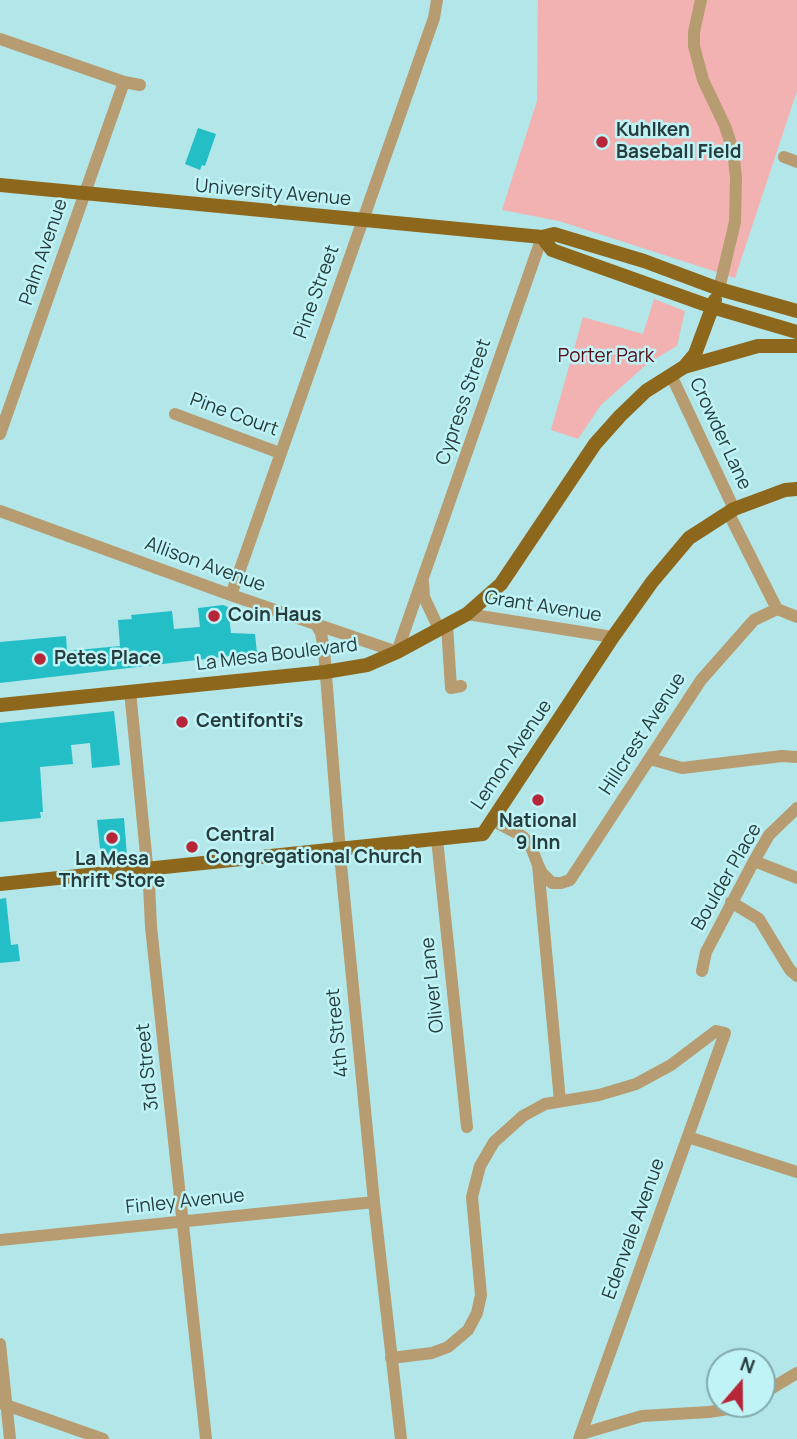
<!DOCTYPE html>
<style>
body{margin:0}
#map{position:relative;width:797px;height:1439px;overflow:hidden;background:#b2e6e8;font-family:Manrope,sans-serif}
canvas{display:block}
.north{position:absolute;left:706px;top:1348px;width:70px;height:70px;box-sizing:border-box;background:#bff3f6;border:2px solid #82aaac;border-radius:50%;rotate:20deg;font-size:19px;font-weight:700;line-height:28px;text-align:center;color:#273c3d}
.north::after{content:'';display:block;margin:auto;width:24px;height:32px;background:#b72638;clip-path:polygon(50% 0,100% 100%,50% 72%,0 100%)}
</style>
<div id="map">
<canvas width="797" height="1439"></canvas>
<div class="north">N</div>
</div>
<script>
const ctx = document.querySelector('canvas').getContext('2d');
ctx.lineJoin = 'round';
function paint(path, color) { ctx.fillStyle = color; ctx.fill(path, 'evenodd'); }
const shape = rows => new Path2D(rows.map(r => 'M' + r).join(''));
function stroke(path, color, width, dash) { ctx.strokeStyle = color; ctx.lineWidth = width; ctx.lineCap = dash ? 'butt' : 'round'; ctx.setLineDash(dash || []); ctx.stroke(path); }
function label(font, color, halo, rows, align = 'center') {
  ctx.font = font + ' Manrope,sans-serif'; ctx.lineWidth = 5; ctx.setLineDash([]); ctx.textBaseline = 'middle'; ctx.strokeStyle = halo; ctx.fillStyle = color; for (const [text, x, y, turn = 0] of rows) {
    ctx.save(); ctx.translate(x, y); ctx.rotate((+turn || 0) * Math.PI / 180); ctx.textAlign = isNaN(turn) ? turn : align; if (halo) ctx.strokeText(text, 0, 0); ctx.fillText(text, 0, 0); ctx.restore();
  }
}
paint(shape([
 [538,0,797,0,797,91,735,278,559,221,502,210,537,101],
 [654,299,685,311,677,346,648,363,601,405,578,439,551,430,583,317,643,334]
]), '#f2b2b1');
paint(shape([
 [198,128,216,134,205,166,202,165,200,170,185,164],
 [223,605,228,607,231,633,255,634,257,653,0,683,0,642,66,636,67,651,120,646,118,620,132,619,131,615,172,611,174,629,200,627,198,608],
 [114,711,120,765,92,768,90,743,71,745,73,764,40,767,43,812,40,812,41,818,0,822,0,723],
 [124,818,127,856,101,858,97,820],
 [6,898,11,945,18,944,20,961,0,963,0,899]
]), '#23bec6');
stroke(shape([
 [701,0,694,32,694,46,703,80,725,126,733,150,736,178,735,222,719,289],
 [0,39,124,82,140,85],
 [784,157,797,162],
 [671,375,734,509],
 [175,414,280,453],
 [0,434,124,82],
 [0,511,231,595,397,652,542,237],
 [728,512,777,609],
 [423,582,424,597,439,629],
 [231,595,434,18,437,0],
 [467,614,613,637],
 [316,624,321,633,324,650,341,865,374,1202,401,1439],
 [447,625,451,688,461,686],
 [130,691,149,885,151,927,206,1439],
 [650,759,682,768,782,756,797,757],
 [492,820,522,836,530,844,538,865,560,1101],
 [437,839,467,1127],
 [754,861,797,878],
 [538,865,542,873,552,883,561,883,570,880,701,680,754,620,777,609,797,617],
 [731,902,759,919,790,970,797,976],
 [702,971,706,952,754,861,769,835,797,808],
 [688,1137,797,1172],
 [0,1240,374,1202],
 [0,1344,10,1439],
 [391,1358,432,1353,448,1347,468,1330,477,1313,481,1295,472,1197,480,1166,494,1142,523,1116,545,1104,599,1095,636,1084,671,1065,716,1031,725,1033,579,1439],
 [762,1394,797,1373],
 [0,1403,103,1439],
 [581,1434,642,1416,709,1412,740,1407,746,1404]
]), '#b69c70', 12);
stroke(shape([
 [0,185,542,237,554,234,644,261,719,289,797,311],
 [542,237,552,250,712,307,797,332],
 [684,367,695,354,715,300],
 [0,705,325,672,367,665,397,652,467,614,501,584,595,444,620,416,646,391,684,367,758,346,797,346],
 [0,884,483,834,613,637,652,582,689,538,734,509,785,490,797,489]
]), '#8d671b', 14);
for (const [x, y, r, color] of [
 [602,142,7,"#b72638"],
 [214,616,7,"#b72638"],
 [40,659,7,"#b72638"],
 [182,722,7,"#b72638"],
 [538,800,7,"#b72638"],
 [112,838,7,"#b72638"],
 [192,847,7,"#b72638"]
]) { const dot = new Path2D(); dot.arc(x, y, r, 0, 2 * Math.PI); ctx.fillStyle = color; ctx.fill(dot); stroke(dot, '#bff3f6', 2.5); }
label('bold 19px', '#273c3d', '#bff3f6', [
 ["Kuhlken",616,131],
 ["Baseball Field",616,153],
 ["Coin Haus",228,616],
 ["Petes Place",54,659],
 ["Centifonti's",196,722],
 ["National",538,822,"center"],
 ["9 Inn",538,844,"center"],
 ["Central",206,836],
 ["Congregational Church",206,858],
 ["La Mesa",112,860,"center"],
 ["Thrift Store",112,882,"center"]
], 'left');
label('19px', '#273c3d', '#bff3f6', [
 ["University Avenue",273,193,5],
 ["Palm Avenue",44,252,-71],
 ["Pine Street",317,292,-70],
 ["Cypress Street",464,402,-71],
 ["Pine Court",234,415,20],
 ["Crowder Lane",720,434,65],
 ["Allison Avenue",205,565,20],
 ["Grant Avenue",543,607,9],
 ["La Mesa Boulevard",277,655,-7],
 ["Hillcrest Avenue",643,734,-57],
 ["Lemon Avenue",512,755,-56],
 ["Boulder Place",727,877,-60],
 ["Oliver Lane",433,985,-96],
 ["4th Street",338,1033,-96],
 ["3rd Street",148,1067,-96],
 ["Finley Avenue",185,1202,-6],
 ["Edenvale Avenue",634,1229,-70]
]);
label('19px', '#570a15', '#bff3f6', [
 ["Porter Park",606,357]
]);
</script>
